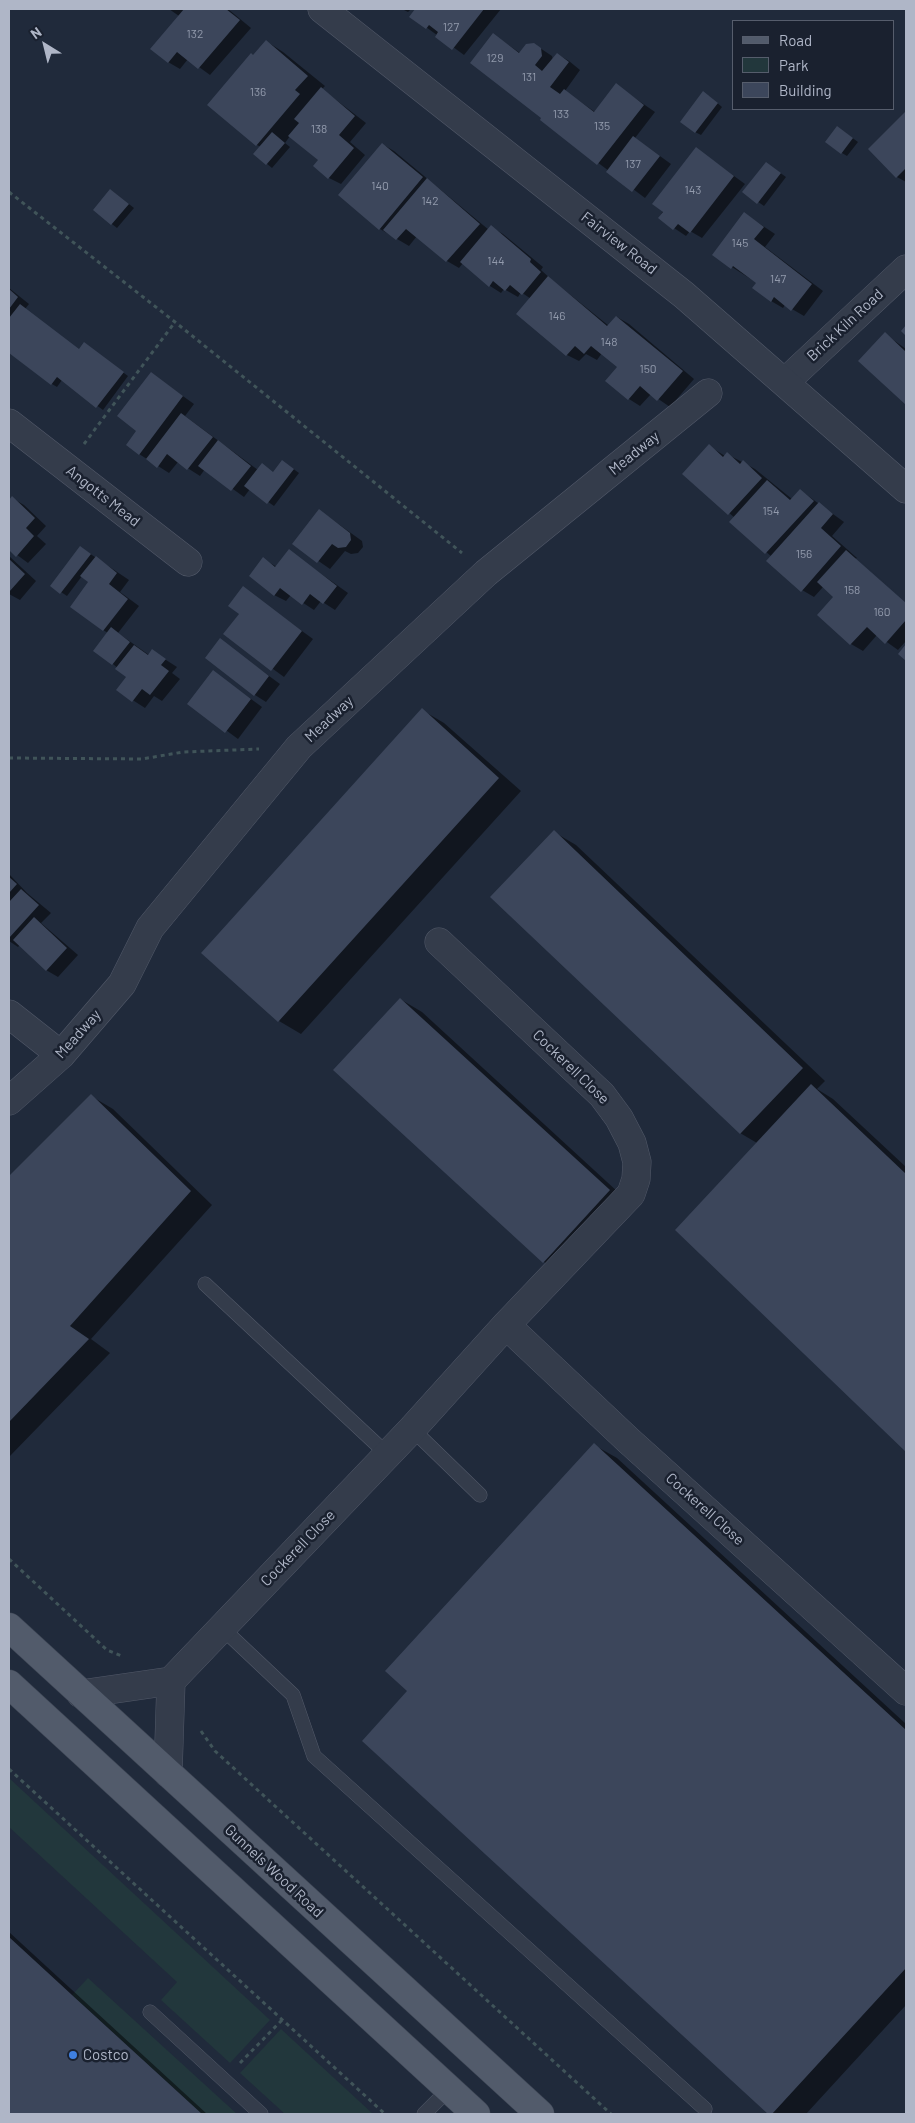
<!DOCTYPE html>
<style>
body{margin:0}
#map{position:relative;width:915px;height:2123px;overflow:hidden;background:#202a3b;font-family:Barlow,sans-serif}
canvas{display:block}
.frame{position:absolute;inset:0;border:10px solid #afb6c7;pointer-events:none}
.legend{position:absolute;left:732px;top:20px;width:162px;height:90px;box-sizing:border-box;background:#1a212f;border:1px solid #565d6c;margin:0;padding:6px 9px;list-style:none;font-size:15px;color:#afb6c7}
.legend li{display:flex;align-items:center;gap:10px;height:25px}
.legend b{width:25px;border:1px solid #565d6c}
.north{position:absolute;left:20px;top:20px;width:50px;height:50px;-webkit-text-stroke:4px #1a212f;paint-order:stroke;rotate:324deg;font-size:14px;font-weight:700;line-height:20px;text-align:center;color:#afb6c7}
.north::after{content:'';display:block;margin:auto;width:18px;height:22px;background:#afb6c7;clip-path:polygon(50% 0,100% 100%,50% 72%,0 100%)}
</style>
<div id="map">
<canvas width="915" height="2123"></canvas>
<div class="frame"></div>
<ul class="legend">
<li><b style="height:6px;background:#525b6b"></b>Road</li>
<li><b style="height:14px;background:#22373c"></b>Park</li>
<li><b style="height:14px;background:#3c465b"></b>Building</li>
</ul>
<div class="north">N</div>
</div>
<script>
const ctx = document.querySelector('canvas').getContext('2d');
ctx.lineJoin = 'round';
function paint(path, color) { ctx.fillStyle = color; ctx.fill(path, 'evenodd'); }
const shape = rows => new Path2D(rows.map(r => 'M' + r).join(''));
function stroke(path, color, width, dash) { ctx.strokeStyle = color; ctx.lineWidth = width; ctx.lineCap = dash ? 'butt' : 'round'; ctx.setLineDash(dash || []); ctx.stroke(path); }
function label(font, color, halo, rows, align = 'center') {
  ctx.font = font + ' Barlow,sans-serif'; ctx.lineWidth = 5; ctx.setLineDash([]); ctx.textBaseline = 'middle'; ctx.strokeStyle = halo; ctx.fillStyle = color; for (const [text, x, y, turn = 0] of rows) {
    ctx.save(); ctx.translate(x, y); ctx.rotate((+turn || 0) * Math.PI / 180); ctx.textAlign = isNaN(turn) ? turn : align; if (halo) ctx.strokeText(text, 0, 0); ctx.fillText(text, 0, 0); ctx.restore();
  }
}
paint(shape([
 [9,1778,270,2020,230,2063,161,2000,177,1982,9,1827],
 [88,1978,237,2114,202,2114,72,1995],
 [281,2029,373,2114,285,2114,240,2073]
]), '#22373c');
paint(shape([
 [169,9,228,9,251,28,210,75,188,59,180,69,168,62,179,16],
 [402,9,411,9,408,12],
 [417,9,501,9,464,55,411,16],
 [494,35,520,53,534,44,552,56,553,60,557,54,569,61,580,70,565,91,595,112,616,85,655,112,635,138,671,164,645,198,541,120,543,117],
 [266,41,283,52,325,86,322,89,366,123,350,142,365,155,341,184,329,178,319,160,290,136,285,143,290,147,272,168,255,154,261,147,257,145,254,56],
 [709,96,722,107,701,135,695,132],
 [906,113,906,182,897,177,870,149],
 [843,131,858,142,847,156,842,153],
 [382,144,394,151,489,230,491,227,503,234,543,267,541,270,552,280,609,326,617,317,629,324,694,379,670,407,651,394,640,406,629,399,619,367,602,353,597,360,586,354,579,361,567,355,531,299,521,292,518,297,504,289,501,293,490,286,463,263,459,268,447,261,417,236,409,246,380,229],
 [697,149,745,184,702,238,690,231,686,236,659,218],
 [772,167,786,177,764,206,744,192],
 [111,190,134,208,117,228,94,210],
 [745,214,775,234,765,247,823,291,804,316,785,305,783,308,771,301,757,283,713,255],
 [9,288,29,304,25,309,83,354,89,347,128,376,103,410,62,380,57,387,52,384,9,351],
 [885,334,906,349,906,404,860,361],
 [152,374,194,404,185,416,258,470,274,473,288,465,299,473,274,506,250,489,244,497,205,469,200,476,178,462,169,473,139,454,138,431],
 [709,446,725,456,727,454,755,469,792,499,800,490,844,522,832,536,906,601,857,558,855,559,906,605,906,641,898,650,877,635,863,651,851,644,835,597,823,587,814,597,802,590,772,557,731,522,735,518,684,474],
 [12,498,24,505,46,526,37,536,46,544,28,563,9,549,9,501],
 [319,510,362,541,363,547,358,553,351,554,345,551,330,569,294,544],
 [86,551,129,580,120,592,139,606,118,633,149,655,152,651,177,667,172,673,180,679,162,701,154,696,145,708,117,690,128,677,113,664,108,633,103,630,90,582,82,576,67,596,52,586],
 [289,551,348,593,335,610,321,601,314,610,291,595,286,601,274,595,263,559,277,567],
 [9,556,36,581,20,600,9,594],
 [243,588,313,639,284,677,225,634,240,613],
 [220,640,280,684,266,702,255,695],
 [214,672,262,707,238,739,189,703],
 [422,710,444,723,521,791,301,1034,279,1021],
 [554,832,576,845,825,1081,817,1089,833,1099,906,1167,906,1451,676,1230,757,1143,740,1133],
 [9,874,27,893,51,913,41,923,78,955,58,977,46,970,20,945,18,947,9,941],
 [400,999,422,1012,631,1204,566,1275,544,1262],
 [91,1096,113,1109,212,1205,91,1339,110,1353,9,1457,9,1178],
 [594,1445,617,1458,906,1724,906,2005,806,2114,770,2114,363,1741,409,1691],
 [9,1932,207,2114,9,2114]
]), '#0007');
paint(shape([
 [184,9,226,9,240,20,198,69,177,52,168,63,150,49],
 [415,9,484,9,452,50,435,37,438,32,429,25,426,29,409,17],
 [493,33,519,53,526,44,534,43,541,48,542,56,535,65,542,71,557,53,569,62,550,87,560,94,564,89,594,112,616,83,644,105,597,165,540,120,541,118,470,63],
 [266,40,308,76,295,90,300,94,256,146,207,105,251,53,253,55],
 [321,87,355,116,339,135,354,148,328,179,313,166,318,160,288,136,299,123,294,119],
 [703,91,718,103,695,133,680,122],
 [906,111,906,168,896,178,868,149],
 [837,126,853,138,841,154,825,142],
 [272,132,285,143,266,165,253,154],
 [633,136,660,156,632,192,606,172],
 [382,143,423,177,379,230,338,195],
 [696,147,734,176,690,233,678,224,673,230,658,218,663,212,652,204],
 [766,162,781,173,757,204,742,192],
 [427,178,480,224,446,262,406,229,396,240,383,230],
 [110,189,129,204,111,225,93,210],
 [744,212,764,227,754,239,812,284,791,311,774,297,771,302,752,288,756,283,733,266,731,269,712,255],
 [491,225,531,259,530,262,541,272,522,295,510,285,505,291,493,281,489,287,460,262],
 [548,276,607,326,616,316,683,371,657,401,640,386,628,400,605,381,617,367,591,346,584,354,575,346,566,356,516,314],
 [9,289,18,297,9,309],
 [20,304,79,349,84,342,124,372,96,408,57,377,51,385,9,353,9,318],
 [906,325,906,336,901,331],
 [885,332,906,352,906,405,858,361],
 [151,372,183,396,139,455,126,445,136,431,117,416],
 [181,413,213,437,187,470,167,454,157,468,146,459],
 [218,440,251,466,231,491,198,466],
 [709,444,723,457,727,452,740,464,743,460,762,478,728,515,682,474],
 [282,460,294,469,267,504,244,486,262,463,273,472],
 [767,480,790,500,800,489,814,501,765,554,729,522],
 [12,496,35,518,26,528,34,536,16,557,9,550,9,500],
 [819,502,833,514,821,528,841,546,801,592,766,561],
 [319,509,350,533,351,540,346,547,338,548,332,544,317,563,292,544],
 [80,546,91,554,60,594,50,586],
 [289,549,337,586,323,604,310,594,302,605,280,588,274,596,249,576,263,557,275,567],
 [846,550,906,603,906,620,885,644,867,627,850,645,817,615,833,597,817,582],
 [96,556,117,573,109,584,128,599,103,631,70,607,88,582,80,576],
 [9,559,25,574,9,592],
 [243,586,302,631,271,671,223,634,239,614,228,606],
 [111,627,130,642,112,665,93,651],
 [220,638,269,676,254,696,205,658],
 [906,644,906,661,898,654],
 [134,645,148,655,152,649,166,659,161,665,169,671,150,695,142,689,132,702,116,690,126,677,115,669],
 [213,670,251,699,225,733,187,704],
 [422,708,499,778,278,1022,201,953],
 [554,830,803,1068,740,1134,490,897],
 [9,877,17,884,9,893],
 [21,889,39,905,9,938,9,902],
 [34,917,67,948,46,971,13,940],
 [400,998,610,1190,543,1263,333,1070],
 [811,1084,906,1174,906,1452,675,1230],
 [91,1094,191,1191,70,1326,89,1339,9,1422,9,1176],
 [594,1443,906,1730,906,1968,772,2114,768,2114,362,1741,407,1691,385,1671],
 [9,1937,72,1995,202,2114,9,2114]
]), '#3c465b');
const service = shape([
 [205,1284,387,1454],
 [412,1429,480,1495],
 [222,1628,293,1695,314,1756,705,2109],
 [150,2012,261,2114],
 [424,2114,449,2089]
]);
const minor = shape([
 [785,382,906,269],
 [9,423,188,562],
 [9,1014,61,1055],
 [9,1101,61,1055,122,984,150,928,299,747,486,573,708,393],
 [506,1325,628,1440,906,1691],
 [81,1694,171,1681,412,1429,506,1325,631,1194,636,1179,637,1162,632,1143,619,1118,602,1095,439,942],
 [168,1773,171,1681]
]);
const tertiary = shape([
 [322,9,684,295,906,489]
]);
const primary = shape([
 [9,1627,540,2114],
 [9,1684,476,2114]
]);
stroke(service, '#525969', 15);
stroke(minor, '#525969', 29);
stroke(tertiary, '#525969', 29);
stroke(primary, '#3d4554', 29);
stroke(shape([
 [9,192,175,322,462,553],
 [84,444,175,322],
 [9,758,142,759,183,752,259,749],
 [9,1559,107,1650,122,1656],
 [201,1731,215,1751,611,2114],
 [9,1769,385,2114],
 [240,2063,282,2020]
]), '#405459', 3, [4, 4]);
stroke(service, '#343c4b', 14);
stroke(minor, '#343c4b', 28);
stroke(tertiary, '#343c4b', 28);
stroke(primary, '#525b6b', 28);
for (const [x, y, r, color] of [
 [73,2055,5,"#3f7fe0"]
]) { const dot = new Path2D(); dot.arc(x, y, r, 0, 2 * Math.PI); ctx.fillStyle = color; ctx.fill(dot); stroke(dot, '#1a212f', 2); }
label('12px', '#929aac', null, [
 ["127",451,27],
 ["132",195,34],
 ["129",495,58],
 ["131",529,77],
 ["136",258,92],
 ["133",561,114],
 ["135",602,126],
 ["138",319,129],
 ["137",633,164],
 ["140",380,186],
 ["143",693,190],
 ["142",430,201],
 ["145",740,243],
 ["144",496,261],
 ["147",778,279],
 ["146",557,316],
 ["148",609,342],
 ["150",648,369],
 ["154",771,511],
 ["156",804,554],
 ["158",852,590],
 ["160",882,612]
]);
label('15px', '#afb6c7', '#1a212f', [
 ["Fairview Road",619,243,38],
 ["Brick Kiln Road",845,325,-43],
 ["Meadway",634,453,-39],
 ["Angotts Mead",103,496,38],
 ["Meadway",329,719,-43],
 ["Meadway",78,1034,-48],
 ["Cockerell Close",571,1067,44],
 ["Cockerell Close",705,1509,42],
 ["Cockerell Close",298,1548,-46],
 ["Gunnels Wood Road",274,1871,43]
]);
label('15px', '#afb6c7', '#1a212f', [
 ["Costco",83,2055]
], 'left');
</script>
